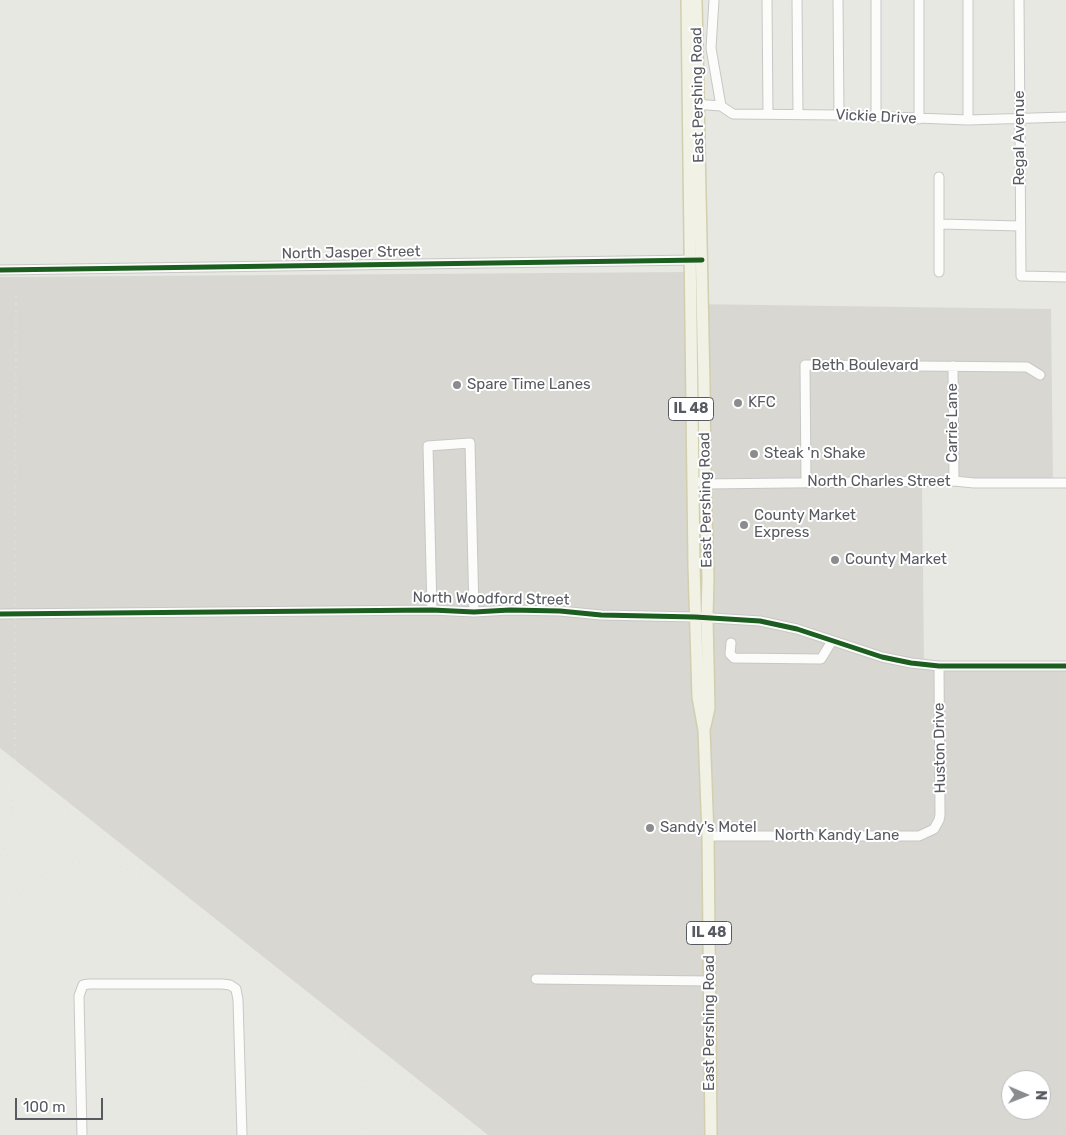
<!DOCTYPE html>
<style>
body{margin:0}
#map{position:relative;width:1066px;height:1135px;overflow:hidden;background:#e8e8e2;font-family:Rubik,sans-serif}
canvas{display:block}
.north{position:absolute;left:1001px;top:1070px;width:50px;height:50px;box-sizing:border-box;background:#fff;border:1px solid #bcbdc0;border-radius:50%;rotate:91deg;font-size:14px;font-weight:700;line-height:20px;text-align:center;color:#585a61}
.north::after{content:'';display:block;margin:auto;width:18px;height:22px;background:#8a8c8e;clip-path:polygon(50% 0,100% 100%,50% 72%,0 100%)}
.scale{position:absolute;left:15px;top:1098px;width:88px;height:22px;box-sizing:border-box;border:2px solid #585a61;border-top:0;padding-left:6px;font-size:15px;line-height:18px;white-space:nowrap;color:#585a61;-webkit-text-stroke:4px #fff;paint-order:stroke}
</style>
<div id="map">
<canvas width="1066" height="1135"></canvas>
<div class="north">N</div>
<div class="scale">100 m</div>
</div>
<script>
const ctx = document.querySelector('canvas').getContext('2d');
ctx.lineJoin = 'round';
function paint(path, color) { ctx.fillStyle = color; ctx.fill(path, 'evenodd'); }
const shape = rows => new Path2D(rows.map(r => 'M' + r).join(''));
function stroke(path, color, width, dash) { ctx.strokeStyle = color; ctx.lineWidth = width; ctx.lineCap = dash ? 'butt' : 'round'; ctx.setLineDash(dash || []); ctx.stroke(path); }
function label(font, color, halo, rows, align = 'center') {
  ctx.font = font + ' Rubik,sans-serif'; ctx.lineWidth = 4; ctx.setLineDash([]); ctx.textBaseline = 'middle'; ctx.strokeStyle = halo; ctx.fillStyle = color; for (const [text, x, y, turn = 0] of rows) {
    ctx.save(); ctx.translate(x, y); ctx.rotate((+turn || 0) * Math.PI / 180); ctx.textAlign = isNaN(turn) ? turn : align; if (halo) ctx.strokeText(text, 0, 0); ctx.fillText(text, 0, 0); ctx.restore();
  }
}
paint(shape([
 [690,272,690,304,1051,309,1053,483,922,481,924,664,1066,666,1066,1135,488,1135,0,748,0,277],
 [1011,1080,1041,1080,1041,1110,1011,1110]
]), '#d8d7d1');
const minor = shape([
 [714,0,711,48,721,106],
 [767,0,768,114],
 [797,0,798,114],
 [838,0,839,115],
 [968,0,968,120],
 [1019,0,1021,276,1066,277],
 [694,104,721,106,733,114,839,115,968,120,1066,117],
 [876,116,876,0],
 [919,119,919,0],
 [940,224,1020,226],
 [0,270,695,260],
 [939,272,939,177],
 [953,366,954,481],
 [700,482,705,484,954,481,974,483,1066,483],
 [806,482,805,365,1027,367,1040,375],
 [432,610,428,446,470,443,474,612],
 [0,614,432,610,474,612,510,610,560,611,601,615,695,617,760,621,797,629,882,657,911,663,939,666,1066,666],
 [731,643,730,654,734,658,821,659,832,641],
 [708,836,919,836,934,829,939,820,940,815,939,666],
 [536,979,710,981],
 [82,1135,79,996,83,985,89,984,222,984,230,985,236,989,238,1000,242,1135]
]);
const major = shape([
 [687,0,694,566,698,697,704,730,708,836,711,1135],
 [696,0,704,385,705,484,708,578,707,618,709,708,705,726]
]);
stroke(minor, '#c7c7c7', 11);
stroke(major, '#d2ceae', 14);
stroke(minor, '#fcfcfb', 9);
stroke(major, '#f1f1e5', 11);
stroke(shape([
 [0,754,479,1135],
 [0,863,11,818,15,785,16,292],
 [0,916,26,888,50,870,70,863,94,861,117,865,151,878],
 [334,1024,343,1037,357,1061,366,1095,367,1135]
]), '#e2e3e2', 2, [1, 6]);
stroke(shape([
 [0,270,702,260],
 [0,614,432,610,474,612,510,610,560,611,601,615,695,617,760,621,797,629,882,657,911,663,939,666,1066,666]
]), '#1b5e20', 5);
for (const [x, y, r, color] of [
 [457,385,5,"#8a8c8e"],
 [738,403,5,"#8a8c8e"],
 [754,454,5,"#8a8c8e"],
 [744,525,5,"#8a8c8e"],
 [835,560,5,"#8a8c8e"],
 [650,828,5,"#8a8c8e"]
]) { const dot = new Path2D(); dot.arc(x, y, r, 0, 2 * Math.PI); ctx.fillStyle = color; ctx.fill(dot); stroke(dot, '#fff', 2); }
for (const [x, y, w] of [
 [691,409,45],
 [709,933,45]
]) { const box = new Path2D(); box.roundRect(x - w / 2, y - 11.5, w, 23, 4); ctx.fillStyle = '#fff'; ctx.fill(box); stroke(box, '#585a61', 1); }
label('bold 14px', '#585a61', null, [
 ["IL 48",691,409],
 ["IL 48",709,933]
]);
label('15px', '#585a61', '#fff', [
 ["East Pershing Road",698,95,-91],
 ["Vickie Drive",876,117,3],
 ["Regal Avenue",1020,138,-90],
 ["North Jasper Street",351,253,-1],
 ["Beth Boulevard",865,366],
 ["Carrie Lane",953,423,-90],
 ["North Charles Street",879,482],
 ["East Pershing Road",706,500,-91],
 ["North Woodford Street",491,599,1],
 ["Huston Drive",940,748,-91],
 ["North Kandy Lane",837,836],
 ["East Pershing Road",710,1023,-90]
]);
label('15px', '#585a61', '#fff', [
 ["Spare Time Lanes",467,385],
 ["KFC",748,403],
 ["Steak 'n Shake",764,454],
 ["County Market",754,516],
 ["Express",754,533],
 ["County Market",845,560],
 ["Sandy's Motel",660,828]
], 'left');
</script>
